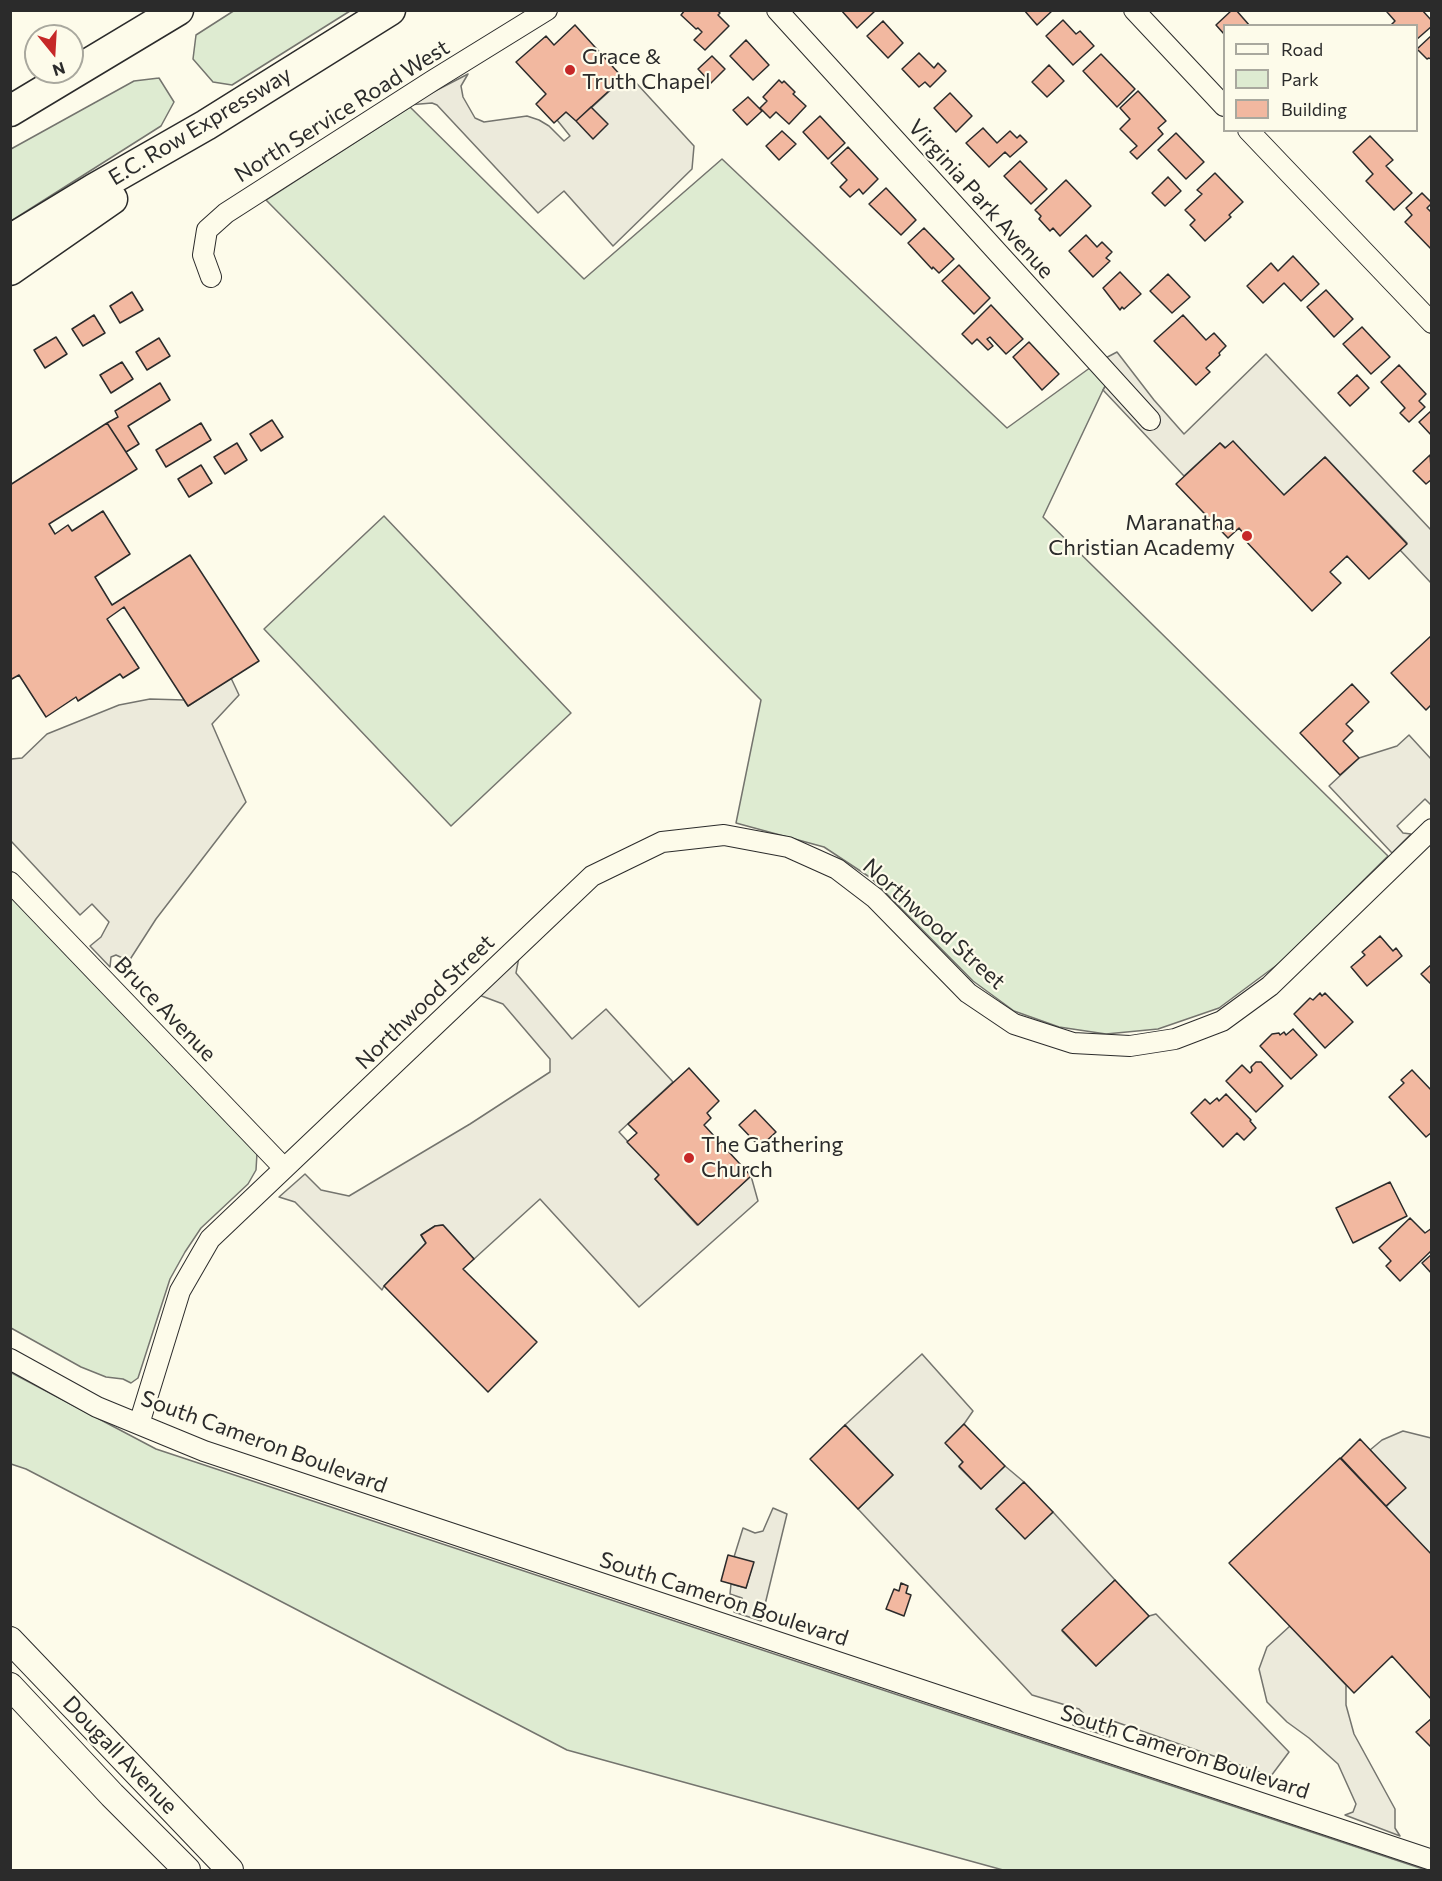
<!DOCTYPE html>
<style>
body{margin:0}
#map{position:relative;width:1442px;height:1881px;overflow:hidden;background:#fdfbea;font-family:Commissioner,sans-serif}
canvas{display:block}
.frame{position:absolute;inset:0;border:12px solid #2b2b2b;pointer-events:none}
.legend{position:absolute;left:1223px;top:24px;width:195px;height:108px;box-sizing:border-box;background:#fdfbea;border:2px solid #a9a89e;margin:0;padding:8px 10px;list-style:none;font-size:18px;color:#2b2b2b}
.legend li{display:flex;align-items:center;gap:12px;height:30px}
.legend b{width:30px;border:2px solid #a9a89e}
.north{position:absolute;left:24px;top:24px;width:60px;height:60px;box-sizing:border-box;background:#fdfbea;border:2px solid #a9a89e;border-radius:50%;rotate:162deg;font-size:16px;font-weight:700;line-height:24px;text-align:center;color:#2b2b2b}
.north::after{content:'';display:block;margin:auto;width:21px;height:27px;background:#c62828;clip-path:polygon(50% 0,100% 100%,50% 72%,0 100%)}
</style>
<div id="map">
<canvas width="1442" height="1881"></canvas>
<div class="frame"></div>
<ul class="legend">
<li><b style="height:8px;background:#fdfbea"></b>Road</li>
<li><b style="height:16px;background:#deebd1"></b>Park</li>
<li><b style="height:16px;background:#f2b8a0"></b>Building</li>
</ul>
<div class="north">N</div>
</div>
<script>
const ctx = document.querySelector('canvas').getContext('2d');
ctx.lineJoin = 'round';
function paint(path, color) { ctx.fillStyle = color; ctx.fill(path, 'evenodd'); }
const shape = rows => new Path2D(rows.map(r => 'M' + r).join(''));
function stroke(path, color, width, dash) { ctx.strokeStyle = color; ctx.lineWidth = width; ctx.lineCap = dash ? 'butt' : 'round'; ctx.setLineDash(dash || []); ctx.stroke(path); }
function label(font, color, halo, rows, align = 'center') {
  ctx.font = font + ' Commissioner,sans-serif'; ctx.lineWidth = 4.5; ctx.setLineDash([]); ctx.textBaseline = 'middle'; ctx.strokeStyle = halo; ctx.fillStyle = color; for (const [text, x, y, turn = 0] of rows) {
    ctx.save(); ctx.translate(x, y); ctx.rotate((+turn || 0) * Math.PI / 180); ctx.textAlign = isNaN(turn) ? turn : align; if (halo) ctx.strokeText(text, 0, 0); ctx.fillText(text, 0, 0); ctx.restore();
  }
}
const green = shape([
 [235,10,350,10,350,11,232,85,213,82,193,59,196,35,235,10],
 [159,78,174,102,161,126,11,221,11,149,134,81,159,78],
 [410,107,584,279,722,159,1007,428,1098,362,1111,377,1103,390,1043,517,1388,856,1281,962,1219,1008,1158,1029,1106,1034,1059,1027,1014,1011,973,981,871,878,824,847,736,823,761,700,266,200,410,107],
 [384,516,571,713,451,826,264,629,384,516],
 [10,892,257,1153,256,1170,248,1184,201,1228,185,1252,170,1279,138,1378,131,1383,123,1379,106,1377,81,1367,11,1328,10,892],
 [10,1372,156,1449,1426,1870,1003,1870,567,1750,26,1469,11,1464,10,1372]
]);
paint(green, '#deebd1');
stroke(green, '#74746e', 1.5);
const parking = shape([
 [468,74,461,86,463,97,475,118,484,122,527,116,539,120,549,126,564,141,570,136,557,120,566,112,577,121,628,74,694,146,692,169,613,246,564,191,538,213,437,105,432,103,408,105,468,74],
 [1117,352,1154,400,1184,434,1266,354,1431,530,1431,583,1400,550,1407,543,1325,457,1284,495,1220,443,1184,476,1103,390,1111,377,1098,362,1117,352],
 [231,678,239,695,212,724,246,802,156,919,129,961,116,955,111,957,110,967,90,946,101,937,109,922,92,904,80,915,11,841,11,759,22,758,47,734,119,705,150,699,184,700,188,706,231,678],
 [1409,735,1431,759,1431,805,1425,799,1397,826,1403,833,1411,834,1392,853,1329,786,1359,758,1397,746,1409,735],
 [519,957,516,973,572,1039,606,1009,673,1082,619,1132,659,1175,655,1179,697,1225,751,1176,758,1201,639,1307,540,1199,474,1259,443,1225,435,1226,421,1235,426,1243,384,1286,382,1290,295,1202,279,1197,305,1174,321,1190,349,1196,470,1124,550,1072,550,1059,503,1004,479,995,519,957],
 [922,1354,973,1411,964,1424,946,1443,963,1462,959,1467,981,1489,1005,1466,1024,1482,996,1509,1025,1538,1053,1512,1115,1580,1062,1631,1096,1666,1149,1616,1156,1614,1289,1752,1271,1776,1113,1721,1109,1732,1110,1737,1073,1725,1083,1713,1079,1709,1032,1695,858,1509,893,1475,845,1425,922,1354],
 [1403,1431,1431,1438,1431,1555,1386,1507,1405,1487,1370,1450,1382,1440,1403,1431],
 [773,1508,787,1514,761,1621,734,1612,741,1605,742,1598,730,1594,731,1584,746,1588,753,1563,734,1557,743,1528,755,1533,763,1531,773,1508],
 [1290,1626,1346,1685,1346,1705,1354,1734,1395,1809,1395,1828,1400,1836,1345,1815,1353,1812,1356,1804,1338,1764,1309,1738,1287,1722,1267,1702,1259,1669,1267,1647,1290,1626]
]);
paint(parking, '#eceadb');
stroke(parking, '#74746e', 1.5);
const building = shape([
 [685,10,717,10,720,13,718,15,729,26,705,50,694,40,702,32,698,28,696,29,681,15,685,10],
 [841,10,874,10,875,11,857,28,841,10],
 [1024,10,1053,10,1037,25,1024,10],
 [1232,10,1236,10,1250,26,1224,26,1224,34,1216,25,1232,10],
 [1389,10,1422,10,1432,21,1432,26,1416,40,1416,26,1390,26,1395,21,1387,12,1389,10],
 [1063,20,1076,34,1080,31,1094,46,1073,65,1046,36,1063,20],
 [883,21,903,43,888,58,867,36,883,21],
 [575,25,623,78,576,121,566,112,554,123,536,104,546,94,516,62,546,36,554,45,575,25],
 [1432,35,1432,60,1429,58,1427,59,1417,49,1432,35],
 [746,40,769,65,753,80,730,56,746,40],
 [919,53,934,68,938,63,946,71,930,87,925,82,919,87,902,69,919,53],
 [1101,54,1135,89,1117,107,1083,71,1101,54],
 [712,56,725,69,711,83,698,69,712,56],
 [1049,65,1064,81,1047,97,1032,82,1049,65],
 [779,80,782,83,784,81,795,92,793,94,806,106,789,124,776,112,770,118,760,108,767,101,763,97,779,80],
 [1138,91,1166,121,1158,128,1163,134,1137,159,1130,152,1137,146,1120,129,1130,119,1120,108,1138,91],
 [950,93,972,116,956,132,934,108,950,93],
 [748,97,762,111,747,125,733,110,748,97],
 [591,107,608,124,593,139,576,121,591,107],
 [820,116,845,143,828,159,803,132,820,116],
 [983,128,997,143,1010,131,1017,138,1020,135,1027,142,1010,157,1005,152,989,167,966,143,983,128],
 [782,131,796,144,779,160,766,146,782,131],
 [1176,133,1204,162,1186,179,1158,150,1176,133],
 [1370,136,1393,160,1386,166,1412,193,1394,210,1366,181,1373,174,1353,152,1370,136],
 [848,147,878,179,863,194,859,189,850,197,840,187,847,180,831,163,848,147],
 [1020,161,1047,189,1031,204,1004,176,1020,161],
 [1215,173,1243,202,1229,215,1231,217,1205,241,1190,225,1195,220,1185,210,1202,194,1197,190,1215,173],
 [1168,177,1181,191,1165,206,1152,193,1168,177],
 [1066,180,1091,206,1060,236,1053,228,1050,231,1039,219,1041,216,1035,210,1066,180],
 [886,188,916,220,901,235,869,204,886,188],
 [1422,193,1432,203,1427,208,1432,213,1432,250,1405,222,1412,215,1406,208,1422,193],
 [924,228,954,259,939,273,933,267,932,269,908,243,924,228],
 [1086,235,1097,247,1102,242,1112,252,1106,258,1110,261,1093,277,1069,251,1086,235],
 [1293,256,1319,284,1301,301,1284,283,1263,303,1247,286,1271,263,1278,271,1293,256],
 [959,265,990,298,974,314,942,281,959,265],
 [1120,272,1141,294,1124,309,1122,307,1120,310,1103,288,1120,272],
 [1168,274,1190,297,1172,313,1150,291,1168,274],
 [1326,290,1353,319,1334,337,1307,307,1326,290],
 [132,292,143,310,120,323,110,306,132,292],
 [991,305,1023,339,1006,354,990,337,987,339,993,346,988,350,977,339,972,344,962,334,991,305],
 [94,315,105,333,83,346,72,329,94,315],
 [1183,315,1206,340,1214,333,1226,346,1219,353,1220,355,1206,368,1210,372,1196,385,1154,341,1183,315],
 [1362,327,1390,357,1371,374,1343,344,1362,327],
 [56,337,67,354,45,368,34,350,56,337],
 [159,338,170,356,147,370,136,352,159,338],
 [1029,342,1059,374,1042,390,1013,357,1029,342],
 [122,362,133,379,111,393,100,375,122,362],
 [1399,365,1426,394,1419,401,1425,407,1409,422,1400,413,1405,408,1381,382,1399,365],
 [1357,375,1369,388,1350,406,1338,393,1357,375],
 [160,383,170,400,128,426,139,444,126,452,107,423,118,417,115,411,160,383],
 [1432,410,1432,436,1419,422,1432,410],
 [272,420,283,437,261,451,250,434,272,420],
 [107,423,137,469,49,524,55,534,68,525,72,531,103,511,130,554,95,577,112,605,190,555,259,661,188,706,124,607,107,619,139,668,123,678,120,674,78,701,76,697,46,717,19,675,10,680,10,485,107,423],
 [201,423,211,440,166,467,156,450,201,423],
 [1233,441,1284,495,1325,457,1407,544,1369,579,1347,556,1330,572,1341,583,1312,611,1242,537,1244,534,1239,528,1228,538,1176,484,1220,443,1225,448,1233,441],
 [237,443,247,460,225,474,214,457,237,443],
 [1430,455,1432,479,1426,484,1413,471,1430,455],
 [201,465,212,483,189,497,178,479,201,465],
 [1432,635,1432,704,1426,710,1391,673,1432,635],
 [1352,684,1369,702,1346,724,1353,731,1343,741,1359,758,1340,775,1300,733,1352,684],
 [1380,936,1393,951,1396,948,1402,956,1367,986,1351,967,1365,955,1362,952,1380,936],
 [1432,964,1432,985,1421,974,1432,964],
 [1320,993,1322,996,1325,993,1353,1022,1325,1048,1294,1014,1310,998,1313,1000,1320,993],
 [1293,1029,1317,1055,1291,1079,1260,1046,1272,1034,1279,1033,1280,1035,1284,1032,1286,1035,1293,1029],
 [1256,1062,1261,1062,1283,1086,1256,1112,1226,1081,1242,1065,1250,1073,1252,1071,1251,1067,1256,1062],
 [689,1068,719,1101,707,1113,711,1118,704,1125,751,1176,698,1225,655,1179,659,1175,627,1142,637,1133,628,1124,689,1068],
 [1412,1070,1432,1091,1432,1132,1426,1137,1389,1097,1404,1083,1401,1080,1412,1070],
 [1226,1094,1251,1120,1250,1121,1256,1128,1244,1140,1237,1133,1223,1147,1191,1113,1205,1099,1210,1104,1217,1098,1219,1101,1226,1094],
 [755,1110,776,1132,760,1147,739,1125,755,1110],
 [1390,1182,1407,1216,1353,1243,1336,1208,1390,1182],
 [1410,1218,1425,1233,1432,1228,1432,1250,1400,1281,1386,1266,1391,1261,1379,1248,1410,1218],
 [443,1225,474,1259,463,1269,537,1342,488,1392,384,1286,426,1243,421,1235,435,1226,443,1225],
 [1432,1254,1432,1274,1422,1263,1432,1254],
 [964,1424,1005,1466,981,1489,959,1466,963,1462,945,1443,964,1424],
 [845,1425,893,1475,858,1509,810,1459,845,1425],
 [1360,1439,1406,1488,1386,1506,1341,1458,1360,1439],
 [1340,1458,1432,1555,1432,1700,1392,1656,1354,1693,1229,1563,1340,1458],
 [1024,1482,1053,1512,1025,1539,996,1509,1024,1482],
 [728,1555,754,1562,746,1588,721,1581,728,1555],
 [1115,1580,1149,1616,1096,1666,1062,1630,1115,1580],
 [901,1583,908,1586,906,1593,911,1595,904,1616,886,1609,894,1589,899,1591,901,1583],
 [1432,1718,1432,1748,1416,1732,1432,1718]
]);
paint(building, '#f2b8a0');
stroke(building, '#2b2b2b', 1.5);
const minor = shape([
 [777,10,1150,420],
 [1134,10,1224,106],
 [1248,130,1432,323],
 [211,277,203,255,207,230,226,213,432,81,547,10],
 [10,882,284,1168],
 [10,1359,97,1407,204,1451,1432,1860],
 [139,1424,180,1291,210,1239,592,876,662,842,724,835,788,847,837,869,875,898,968,993,1014,1024,1073,1043,1130,1046,1175,1039,1222,1021,1270,986,1432,829]
]);
const major = shape([
 [10,1640,230,1870],
 [10,1686,112,1795,187,1870]
]);
const highway = shape([
 [10,111,178,10],
 [10,240,94,189,206,125,390,10],
 [10,270,112,199]
]);
stroke(minor, '#2b2b2b', 22);
stroke(major, '#2b2b2b', 28);
stroke(highway, '#2b2b2b', 33);
stroke(minor, '#fdfbea', 20);
stroke(major, '#fdfbea', 26);
stroke(highway, '#fdfbea', 30);
for (const [x, y, r, color] of [
 [570,70,6,"#c62828"],
 [1247,536,6,"#c62828"],
 [689,1158,6,"#c62828"]
]) { const dot = new Path2D(); dot.arc(x, y, r, 0, 2 * Math.PI); ctx.fillStyle = color; ctx.fill(dot); stroke(dot, '#fdfbea', 2); }
label('22px', '#2b2b2b', '#fdfbea', [
 ["Grace &",582,57],
 ["Truth Chapel",582,82],
 ["Maranatha",1235,523,"right"],
 ["Christian Academy",1235,548,"right"],
 ["The Gathering",701,1145],
 ["Church",701,1170]
], 'left');
label('22px', '#2b2b2b', '#fdfbea', [
 ["North Service Road West",342,111,-32],
 ["E.C. Row Expressway",200,126,-31],
 ["Virginia Park Avenue",981,199,48],
 ["Northwood Street",934,924,42],
 ["Northwood Street",425,1002,-44],
 ["Bruce Avenue",165,1009,46],
 ["South Cameron Boulevard",264,1442,20],
 ["South Cameron Boulevard",724,1599,18],
 ["South Cameron Boulevard",1185,1752,18],
 ["Dougall Avenue",120,1755,46]
]);
</script>
